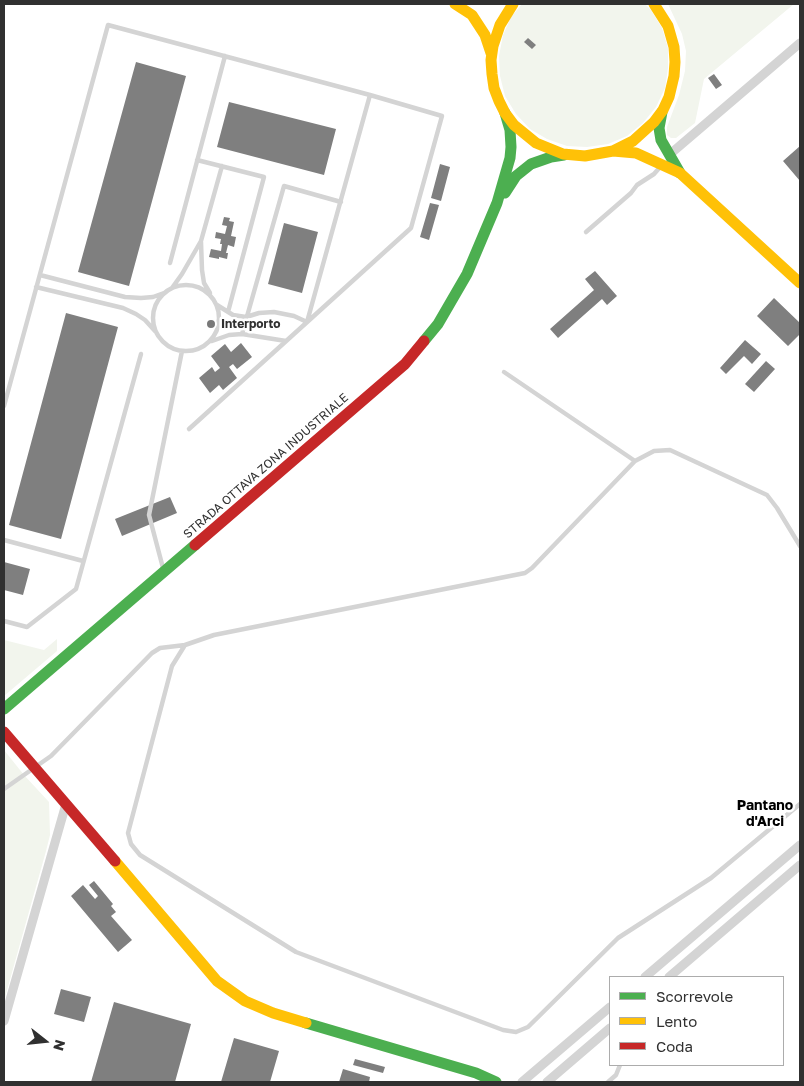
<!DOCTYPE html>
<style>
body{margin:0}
#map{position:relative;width:804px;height:1086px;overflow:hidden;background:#fff;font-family:"Golos Text",sans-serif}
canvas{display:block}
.frame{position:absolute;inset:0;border:5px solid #303030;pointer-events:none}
.legend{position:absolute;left:609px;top:976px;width:175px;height:90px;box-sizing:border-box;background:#fff;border:1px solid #acacac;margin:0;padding:6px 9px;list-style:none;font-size:15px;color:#303030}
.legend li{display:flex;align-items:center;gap:10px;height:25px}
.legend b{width:25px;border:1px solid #acacac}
.north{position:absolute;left:20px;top:1016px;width:50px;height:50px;-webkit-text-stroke:4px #fff;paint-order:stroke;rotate:106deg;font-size:14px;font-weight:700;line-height:20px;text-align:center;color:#303030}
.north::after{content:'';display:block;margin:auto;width:18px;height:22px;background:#303030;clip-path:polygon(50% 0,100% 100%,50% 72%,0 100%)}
</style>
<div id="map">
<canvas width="804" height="1086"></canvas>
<div class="frame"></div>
<ul class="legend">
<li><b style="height:6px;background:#4caf50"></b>Scorrevole</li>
<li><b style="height:6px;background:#ffc107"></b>Lento</li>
<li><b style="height:6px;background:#c62828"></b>Coda</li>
</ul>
<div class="north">N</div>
</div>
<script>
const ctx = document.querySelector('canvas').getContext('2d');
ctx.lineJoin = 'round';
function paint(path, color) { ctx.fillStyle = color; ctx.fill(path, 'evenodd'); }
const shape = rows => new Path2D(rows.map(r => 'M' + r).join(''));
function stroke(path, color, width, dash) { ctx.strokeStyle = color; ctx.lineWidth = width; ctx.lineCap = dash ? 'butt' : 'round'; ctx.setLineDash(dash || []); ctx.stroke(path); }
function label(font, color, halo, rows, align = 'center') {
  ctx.font = font + ' "Golos Text",sans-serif'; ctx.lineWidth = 5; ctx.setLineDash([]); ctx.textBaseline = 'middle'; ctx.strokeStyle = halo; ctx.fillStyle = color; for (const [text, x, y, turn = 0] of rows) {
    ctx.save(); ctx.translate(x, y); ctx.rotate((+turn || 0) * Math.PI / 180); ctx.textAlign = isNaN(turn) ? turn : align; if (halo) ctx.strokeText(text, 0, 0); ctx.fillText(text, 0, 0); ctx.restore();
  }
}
paint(shape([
 [522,4,645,4,651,10,662,28,668,48,668,68,665,88,656,107,643,123,627,136,608,144,587,147,567,146,547,139,530,129,516,114,505,96,500,76,499,56,503,35,511,17],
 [668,4,794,4,704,79,695,123,676,138,671,138,667,135,667,127,679,95,685,71,686,51,682,34],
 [57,639,57,651,4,696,4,640,44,650],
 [4,750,24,775,49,802,50,835,46,851,4,1001]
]), '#f2f5ed');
paint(shape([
 [528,38,536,45,532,49,524,42],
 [136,62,186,76,129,286,78,272],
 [714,74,722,85,716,89,708,78],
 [229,102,336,129,324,175,217,147],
 [800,146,800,181,783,161],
 [440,164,450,167,441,201,431,198],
 [430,203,439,205,429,240,420,237],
 [224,217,230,218,229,221,234,222,231,236,236,237,234,247,228,245,226,253,228,253,227,259,219,257,219,259,209,257,211,249,221,251,222,244,220,244,221,239,215,238,216,232,225,234,227,226,222,225],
 [284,223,318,232,302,293,268,284],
 [595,271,617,296,607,305,602,299,558,338,550,329,594,290,585,279],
 [774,298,800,323,800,334,788,346,757,316],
 [66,313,118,327,61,539,9,525],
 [745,340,761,354,752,364,744,356,726,374,720,368],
 [241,343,252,357,237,369,233,364,229,367,237,378,223,390,219,385,210,393,199,378,212,367,215,372,220,368,211,356,225,344,231,352],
 [766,361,775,369,754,392,745,384],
 [170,497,177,513,122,536,115,519],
 [4,562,30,569,23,595,4,590],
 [94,881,113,904,111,906,116,912,111,916,132,940,118,952,71,896,83,885,95,899,98,896,89,885],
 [61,989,91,997,84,1022,54,1014],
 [114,1002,191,1024,175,1082,91,1082],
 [234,1038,279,1051,270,1082,221,1082],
 [355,1059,385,1067,383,1073,353,1065],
 [343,1069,370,1077,369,1082,339,1082]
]), '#7f7f7f');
stroke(shape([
 [197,160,264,177,228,312],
 [586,232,631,193,637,185,654,174,661,166],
 [201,242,202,270,204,283,210,293],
 [170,263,225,56],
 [40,275,125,297,141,298,153,297,164,293],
 '153 318a33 33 0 1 1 66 0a33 33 0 1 1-66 0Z',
 [36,287,123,308,136,314,145,320,155,331],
 [172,288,182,274,201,241,222,166],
 [242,334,284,186,341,202],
 [212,341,229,335,242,334,286,341],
 [504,372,635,461],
 [4,406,108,25,370,95],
 [189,429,411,228,442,116,370,95,307,322,294,316,274,312,259,313,246,317,233,315,217,305],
 [4,540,83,561],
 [163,568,149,515,182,351],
 [4,621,27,627,76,589,141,354],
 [185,645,214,635,525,573,532,568,635,461,654,451,670,450,767,495,777,508,800,546],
 [4,789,51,756,152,653,160,648,185,645,172,666,128,833,131,844,140,855,296,952,503,1030,516,1032,528,1027,618,938,711,878,800,804],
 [608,1082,616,1075,620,1065]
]), '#d4d4d4', 4.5);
stroke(shape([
 [669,155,800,43],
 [645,977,800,845],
 [669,977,800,865],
 [4,1021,66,804],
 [522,1082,610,1007],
 [547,1082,610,1028]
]), '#d4d4d4', 9);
stroke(shape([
 [662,112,659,128,661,140,680,173],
 [505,193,516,176,531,164,551,157,564,155],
 [424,341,438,324,467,274,497,203,510,158,511,147,510,130,505,113],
 [4,709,195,545],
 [306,1023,476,1073,496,1082]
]), '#4caf50', 11);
stroke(shape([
 [455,4,472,15,485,35,491,53],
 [513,4,500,25,493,46,491,60,492,74,494,88,499,101,505,113,514,125,536,143,563,154,585,156,613,151,633,141,654,122,663,110,669,97,674,76,675,62,674,47,668,26,654,4],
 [613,151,636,153,680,173,800,283],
 [115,861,217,981,245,1001,273,1013,306,1023]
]), '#ffc107', 11);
stroke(shape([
 [195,545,405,364,424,341],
 [4,732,115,861]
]), '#c62828', 11);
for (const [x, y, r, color] of [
 [211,324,5,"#787878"]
]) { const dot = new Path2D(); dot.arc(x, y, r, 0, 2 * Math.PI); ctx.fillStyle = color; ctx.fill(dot); stroke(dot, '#fff', 2); }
label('bold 12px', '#303030', '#fff', [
 ["Interporto",221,324]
], 'left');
label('12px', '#303030', '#fff', [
 ["STRADA OTTAVA ZONA INDUSTRIALE",266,466,-41]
]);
label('bold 14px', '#000', '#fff', [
 ["Pantano",765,806],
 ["d'Arci",765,822]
]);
</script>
